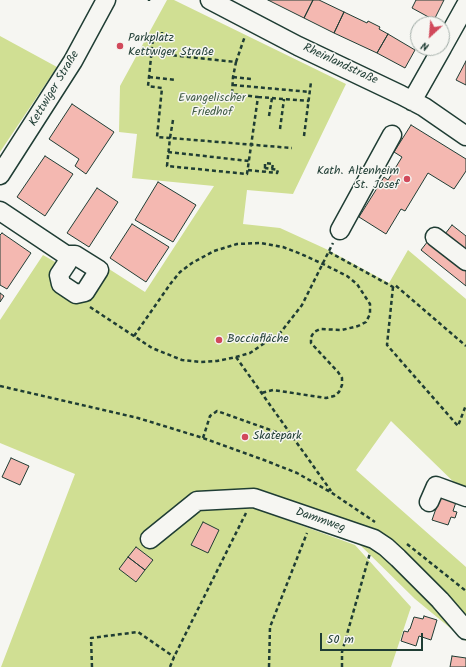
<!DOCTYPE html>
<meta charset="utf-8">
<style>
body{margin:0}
#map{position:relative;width:466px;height:667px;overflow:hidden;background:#f6f6f2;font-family:Kalam,sans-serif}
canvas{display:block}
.north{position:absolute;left:410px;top:16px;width:40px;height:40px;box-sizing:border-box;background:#f6f6f2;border:1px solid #a0aca6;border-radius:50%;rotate:206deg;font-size:11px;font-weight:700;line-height:16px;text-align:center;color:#1f3d34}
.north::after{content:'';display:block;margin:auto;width:14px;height:18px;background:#d1495b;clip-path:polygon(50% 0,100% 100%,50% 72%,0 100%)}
.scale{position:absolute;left:320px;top:633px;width:103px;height:18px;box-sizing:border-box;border:2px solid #1f3d34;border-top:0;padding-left:5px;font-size:12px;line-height:14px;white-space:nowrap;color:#1f3d34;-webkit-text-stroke:3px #f6f6f2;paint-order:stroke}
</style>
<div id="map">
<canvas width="466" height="667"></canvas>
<div class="north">N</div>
<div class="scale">50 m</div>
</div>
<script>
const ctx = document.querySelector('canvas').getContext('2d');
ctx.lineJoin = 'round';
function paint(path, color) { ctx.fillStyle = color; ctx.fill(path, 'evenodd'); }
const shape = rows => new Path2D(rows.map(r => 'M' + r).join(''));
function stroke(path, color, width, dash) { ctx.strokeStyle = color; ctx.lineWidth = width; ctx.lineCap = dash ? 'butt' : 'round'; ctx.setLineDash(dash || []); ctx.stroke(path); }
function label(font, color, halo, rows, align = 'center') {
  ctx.font = font + ' Kalam,sans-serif'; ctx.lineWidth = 3; ctx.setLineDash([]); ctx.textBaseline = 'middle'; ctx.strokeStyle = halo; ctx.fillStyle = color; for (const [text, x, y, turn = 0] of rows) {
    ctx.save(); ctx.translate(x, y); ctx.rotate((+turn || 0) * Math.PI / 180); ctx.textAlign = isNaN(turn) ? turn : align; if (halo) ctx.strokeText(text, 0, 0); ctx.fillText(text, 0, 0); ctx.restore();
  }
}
paint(shape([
 [167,0,174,0,346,84,293,194,247,190,243,224,280,228,326,249,389,283,408,250,466,299,466,492,464,492,391,421,356,470,466,567,466,641,415,599,357,542,262,511,355,545,411,607,391,667,1,667,75,474,0,443,0,320,43,255,57,263,52,271,90,296,109,269,145,292,214,186,132,178,137,134,119,132,120,86],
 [0,36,57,67,0,152]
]), '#d0df93');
const building = shape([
 [268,0,313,0,304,18,268,0],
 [313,0,319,0,344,12,334,33,304,18,313,0],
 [416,0,444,0,434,20,412,8,416,0],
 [344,12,367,23,368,21,380,27,379,29,388,34,377,53,334,33,344,12],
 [388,34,415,50,405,68,377,53,388,34],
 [466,61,466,85,456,80,466,61],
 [72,104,114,132,86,174,75,166,79,159,49,139,72,104],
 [411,125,466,159,466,171,454,189,428,173,405,211,401,209,386,234,359,217,384,177,388,180,402,157,394,152,411,125],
 [45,156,73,174,45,216,17,197,45,156],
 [158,182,196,205,173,242,135,220,158,182],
 [97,188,118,202,89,247,67,233,97,188],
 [132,224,169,247,146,282,110,258,132,224],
 [452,225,466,236,466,250,445,234,452,225],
 [2,233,31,253,7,289,0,285,0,235,2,233],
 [428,241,466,271,466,286,421,250,428,241],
 [0,293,4,296,0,302,0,293],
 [11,458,29,466,20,485,2,477,11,458],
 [440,497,456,502,453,511,457,512,455,518,451,517,448,525,432,520,440,497],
 [203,522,219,530,208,553,191,545,203,522],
 [136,547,153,560,145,570,128,557,136,547],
 [128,557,145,570,136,582,119,569,128,557],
 [424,616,437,620,431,640,419,636,416,646,401,641,404,631,408,632,409,629,410,629,414,617,423,619,424,616],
 [452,656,466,658,466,667,450,667,452,656]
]);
paint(building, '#f4b8b1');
stroke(building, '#1f3d34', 1);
const minor = shape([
 [210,0,298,46,401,95,424,107,466,136],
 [442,48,466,5],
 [412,101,442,48],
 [0,175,73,61,106,0],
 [0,211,66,255,75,255,99,270,85,292,76,294,61,284,59,275,67,263,66,255],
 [340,230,392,135],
 [435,237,466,261],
 [429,502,436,486,466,497],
 [150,539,197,501,254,498,374,539,386,547,398,558,440,600,466,630]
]);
stroke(minor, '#1f3d34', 21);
stroke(shape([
 [149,1,149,0],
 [152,53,236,62,233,77,232,94,258,97,247,174,167,166,170,138,157,137,162,88,148,86,149,77,153,38,162,39,162,32],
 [236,62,245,36],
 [149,77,176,80],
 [233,77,252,79],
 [233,85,310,92],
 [258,97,309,101],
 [269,116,272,98],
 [173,120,170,138,292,148],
 [280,129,284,99],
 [304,136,311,82],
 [168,152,249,161],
 [265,168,265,163,273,164,272,169],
 [248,170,277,173,278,170,265,168,265,172],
 [329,252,393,287,395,285,466,346],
 [393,287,387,345,458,426,466,405],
 [90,307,152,348,182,360,200,362,217,361,236,357,250,353,281,332,302,305,333,243],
 [134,336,171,283,180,272,192,263,214,251,237,244,261,243,283,247,301,254,323,264,347,276,357,284,370,304,370,314,366,322,358,326,342,330,320,329,314,332,311,337,311,343,338,372,342,378,342,385,339,392,334,396,326,398,273,390,261,393],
 [236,357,331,491],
 [0,386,138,418,203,438,264,460,297,473,332,493,375,522],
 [203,438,210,416,217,411,279,433,290,434],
 [407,544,466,591],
 [92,667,91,638,138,632,174,657],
 [170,667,174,657,246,513],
 [269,667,270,627,307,533],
 [342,667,342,652,370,553]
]), '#1f3d34', 2.5, [4, 3]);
stroke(minor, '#f6f6f2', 18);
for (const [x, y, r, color] of [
 [120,46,4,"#d1495b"],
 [407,179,4,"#d1495b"],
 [219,340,4,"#d1495b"],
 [245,437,4,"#d1495b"]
]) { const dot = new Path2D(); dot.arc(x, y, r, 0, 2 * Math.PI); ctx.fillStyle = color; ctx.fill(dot); stroke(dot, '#f6f6f2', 1.5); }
label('12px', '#1f3d34', '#f6f6f2', [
 ["Parkplatz",128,39],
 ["Kettwiger Straße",128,53],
 ["Kath. Altenheim",399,172,"right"],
 ["St. Josef",399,186,"right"],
 ["Bocciafläche",227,340],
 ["Skatepark",253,437]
], 'left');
label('12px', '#1f3d34', '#f6f6f2', [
 ["Rheinlandstraße",340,65,25],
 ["Kettwiger Straße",55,89,-59],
 ["Dammweg",320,521,19]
]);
label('12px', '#425d47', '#f6f6f2', [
 ["Evangelischer",212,99],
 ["Friedhof",212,113]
]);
</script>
